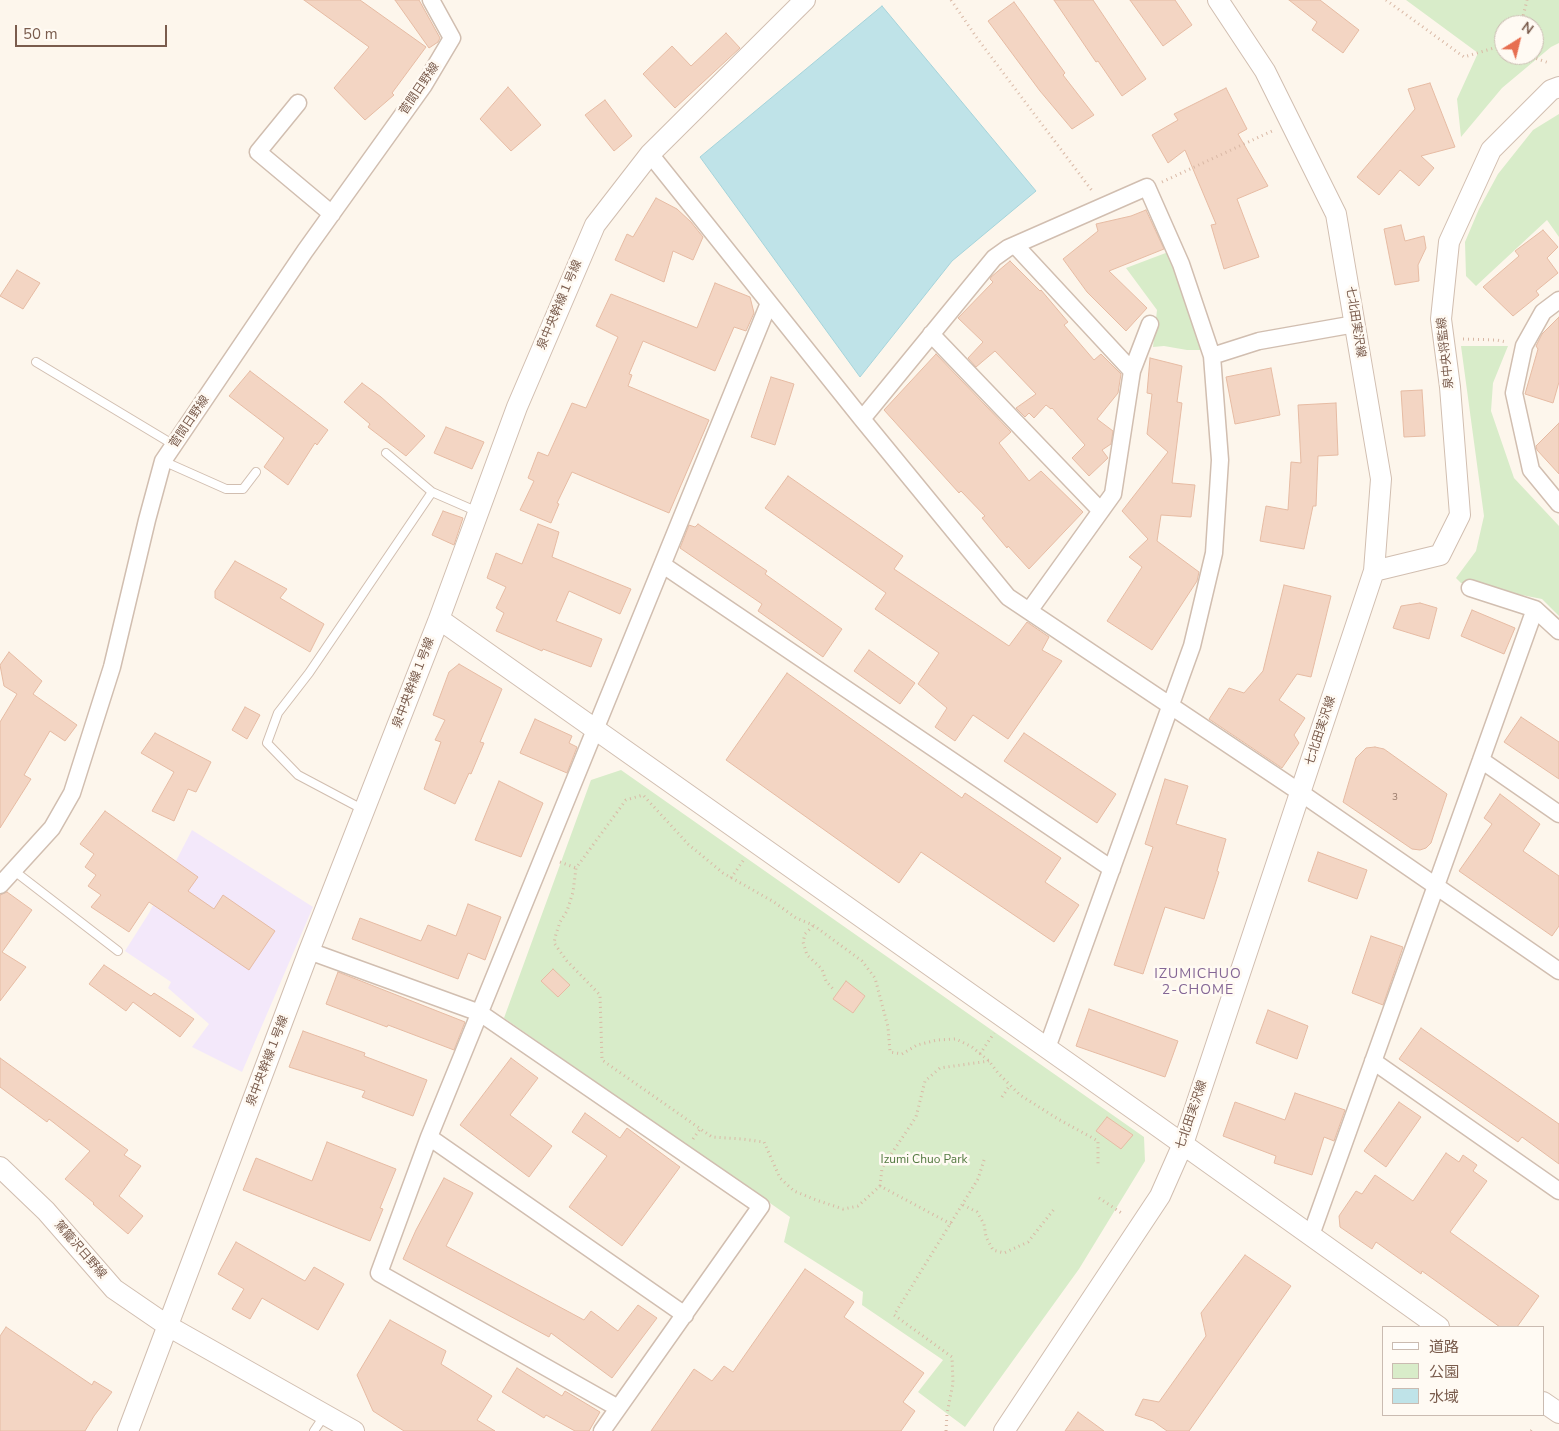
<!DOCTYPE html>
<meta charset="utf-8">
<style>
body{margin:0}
#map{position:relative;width:1559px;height:1431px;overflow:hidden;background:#fdf6ec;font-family:"Nunito Sans","Noto Sans JP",sans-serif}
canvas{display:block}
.legend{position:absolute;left:1382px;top:1326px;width:162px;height:90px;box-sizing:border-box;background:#fffaf3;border:1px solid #cabbb1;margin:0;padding:6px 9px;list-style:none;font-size:15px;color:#7a5c4d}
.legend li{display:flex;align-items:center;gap:10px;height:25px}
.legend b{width:25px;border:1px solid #cabbb1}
.north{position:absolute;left:1494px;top:15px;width:50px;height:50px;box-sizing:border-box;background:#fffaf3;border:1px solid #cabbb1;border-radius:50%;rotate:36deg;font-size:14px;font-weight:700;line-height:20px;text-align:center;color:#7a5c4d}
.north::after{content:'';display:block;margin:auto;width:18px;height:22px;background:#e76f51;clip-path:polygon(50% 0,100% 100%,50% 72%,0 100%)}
.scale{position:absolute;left:15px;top:25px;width:152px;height:22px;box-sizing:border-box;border:2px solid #7a5c4d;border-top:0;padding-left:6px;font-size:15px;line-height:18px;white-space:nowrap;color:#7a5c4d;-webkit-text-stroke:4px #fffaf3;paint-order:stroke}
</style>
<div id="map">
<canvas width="1559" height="1431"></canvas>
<ul class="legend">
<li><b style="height:6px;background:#fff"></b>道路</li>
<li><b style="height:14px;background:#d8ecc9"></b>公園</li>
<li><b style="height:14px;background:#bfe3e8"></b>水域</li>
</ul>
<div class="north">N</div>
<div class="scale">50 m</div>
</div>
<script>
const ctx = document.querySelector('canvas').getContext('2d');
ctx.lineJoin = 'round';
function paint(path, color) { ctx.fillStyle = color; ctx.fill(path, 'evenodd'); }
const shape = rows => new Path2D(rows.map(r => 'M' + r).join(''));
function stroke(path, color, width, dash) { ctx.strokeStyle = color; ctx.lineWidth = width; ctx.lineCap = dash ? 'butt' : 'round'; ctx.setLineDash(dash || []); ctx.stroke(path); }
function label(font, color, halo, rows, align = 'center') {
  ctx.font = font + ' "Nunito Sans","Noto Sans JP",sans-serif'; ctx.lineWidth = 5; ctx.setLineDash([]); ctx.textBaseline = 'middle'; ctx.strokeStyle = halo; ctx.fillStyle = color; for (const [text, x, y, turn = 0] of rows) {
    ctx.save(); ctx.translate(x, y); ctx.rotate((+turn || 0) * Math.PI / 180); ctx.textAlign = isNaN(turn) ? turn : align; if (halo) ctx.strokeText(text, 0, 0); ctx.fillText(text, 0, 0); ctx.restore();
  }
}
paint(shape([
 [192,830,313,907,242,1072,192,1047,209,1024,168,988,171,982,125,951,149,913]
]), '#f3e8fa');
paint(shape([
 [1406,0,1559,0,1559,43,1551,47,1502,88,1461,137,1457,99,1478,53],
 [1504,25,1534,25,1534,55,1504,55],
 [1559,114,1559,237,1547,220,1476,286,1466,276,1465,242,1479,209,1498,174,1533,130],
 [1171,251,1203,350,1187,350,1164,346,1153,347,1157,310,1126,268],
 [1461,346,1508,346,1493,383,1491,411,1514,478,1559,526,1559,616,1542,599,1461,583,1456,578,1476,551,1484,516],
 [621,770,1144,1137,1145,1161,1079,1269,965,1427,918,1392,943,1360,862,1305,863,1292,784,1242,790,1217,504,1018,591,780]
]), '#d8ecc9');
const water = shape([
 [882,6,1036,191,952,261,860,377,700,157,882,6]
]);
paint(water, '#bfe3e8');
stroke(water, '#a5d3da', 1);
const building = shape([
 [304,0,360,0,426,47,392,93,394,95,365,120,334,88,369,47,304,0],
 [395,0,419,0,440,38,438,42,429,48,395,0],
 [1054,0,1093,0,1146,79,1122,96,1098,61,1096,62,1054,0],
 [1130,0,1175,0,1192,25,1163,46,1130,0],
 [1289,0,1320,0,1359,30,1343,53,1312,30,1317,22,1289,0],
 [1014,2,1065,73,1063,75,1094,115,1072,129,1040,91,988,21,1014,2],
 [726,33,740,48,675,108,643,74,672,46,691,66,726,33],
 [1430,83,1455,147,1421,156,1434,168,1419,186,1400,170,1379,195,1357,177,1415,109,1408,89,1430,83],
 [508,87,541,125,511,151,480,119,508,87],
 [1226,88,1247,129,1238,134,1268,186,1237,199,1259,257,1224,269,1211,225,1216,224,1185,150,1168,163,1152,135,1178,120,1174,114,1226,88],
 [605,100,632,136,614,151,585,115,605,100],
 [656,198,677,209,691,222,703,237,693,260,673,251,664,282,615,260,627,234,633,237,656,198],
 [1146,210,1164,249,1109,271,1147,308,1126,331,1087,292,1063,259,1098,231,1096,224,1131,216,1146,210],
 [1401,225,1405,241,1424,236,1426,248,1418,265,1419,281,1395,285,1384,229,1401,225],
 [1543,230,1558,247,1547,258,1558,273,1536,291,1539,295,1513,316,1483,287,1519,256,1515,251,1543,230],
 [1010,261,1040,291,1041,290,1068,322,1064,325,1094,360,1101,354,1121,374,1118,393,1097,419,1113,431,1111,444,1102,450,1108,458,1089,476,1072,458,1085,445,1052,408,1051,409,1046,405,1034,418,1029,413,1025,417,1016,408,1036,394,995,351,976,367,968,358,983,342,958,318,993,282,990,279,991,277,1010,261],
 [17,270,40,283,23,309,0,296,17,270],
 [715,283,750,297,754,313,746,331,734,327,715,371,643,341,629,374,632,375,628,386,709,420,669,513,572,472,557,503,559,504,551,523,520,510,534,481,528,478,538,452,548,456,572,403,586,408,618,337,596,326,611,294,697,328,715,283],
 [1559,317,1559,382,1553,403,1525,394,1538,349,1536,346,1542,334,1559,317],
 [936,354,1011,432,999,443,1029,481,1041,471,1083,512,1029,569,1008,546,1007,548,982,518,985,516,961,491,959,493,884,410,936,354],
 [1150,358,1182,366,1177,402,1182,403,1172,483,1195,485,1191,517,1161,515,1157,541,1199,572,1197,581,1152,650,1107,621,1142,567,1129,557,1148,539,1122,511,1168,452,1147,434,1152,394,1147,393,1150,358],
 [1271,368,1280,415,1235,424,1226,377,1271,368],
 [250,371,328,430,317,445,315,443,288,485,264,467,284,438,229,396,250,371],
 [771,377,794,384,775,445,751,437,771,377],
 [362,383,381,397,425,436,406,456,368,427,370,424,344,402,362,383],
 [1422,390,1425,436,1404,437,1401,391,1422,390],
 [1336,403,1338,455,1318,456,1316,506,1313,506,1304,549,1260,541,1266,506,1288,510,1291,462,1301,463,1298,405,1336,403],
 [1559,423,1559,474,1537,450,1536,446,1559,423],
 [446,427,484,442,472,469,434,453,446,427],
 [788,476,903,556,894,569,1009,646,1027,622,1049,637,1042,650,1062,661,1008,739,973,715,955,741,935,727,947,708,918,684,939,653,875,609,886,593,765,508,788,476],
 [443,511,463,518,454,545,432,535,443,511],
 [538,524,559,532,552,557,631,589,620,614,569,591,556,621,602,639,591,667,543,649,542,651,496,631,504,613,496,608,506,587,487,578,496,553,522,564,538,524],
 [698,524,767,571,765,574,842,629,823,657,758,611,762,604,680,548,689,525,695,527,698,524],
 [235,561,287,589,280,598,324,624,310,652,215,598,215,591,235,561],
 [1284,585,1331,596,1311,677,1297,674,1279,700,1305,718,1294,735,1299,743,1282,768,1209,719,1229,688,1244,693,1263,671,1284,585],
 [1420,603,1437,608,1429,639,1393,628,1401,606,1420,603],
 [1472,610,1515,628,1504,654,1461,636,1472,610],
 [869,650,915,683,900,704,854,671,869,650],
 [9,652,42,681,33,694,77,725,65,741,50,731,24,775,31,779,0,828,0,722,17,694,4,686,0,665,9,652],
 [459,664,502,689,480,742,484,743,471,774,469,773,455,804,424,789,441,742,435,740,445,720,433,715,449,672,459,664],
 [787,673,962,798,965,793,1061,858,1045,882,1079,905,1054,942,921,852,899,883,726,760,787,673],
 [245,707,260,715,247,739,232,730,245,707],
 [1521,717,1559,742,1559,779,1504,742,1521,717],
 [535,719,572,736,569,743,577,747,567,773,520,753,535,719],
 [155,733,211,762,196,792,188,789,174,821,152,811,174,772,141,753,155,733],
 [1024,733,1116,794,1097,823,1004,761,1024,733],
 [1375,747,1384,749,1447,794,1431,843,1426,848,1420,850,1412,849,1343,802,1356,758,1366,748,1375,747],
 [1165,779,1188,786,1176,824,1226,839,1217,871,1219,872,1204,919,1165,907,1143,974,1114,965,1153,847,1145,844,1165,779],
 [499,781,543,803,521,857,475,840,499,781],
 [1500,794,1540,824,1523,851,1559,876,1559,926,1552,936,1459,871,1492,824,1484,818,1500,794],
 [105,811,198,877,188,891,214,909,223,895,275,931,249,970,149,902,129,932,91,907,101,895,88,886,96,875,85,867,94,854,80,844,105,811],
 [1318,852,1367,870,1357,899,1308,881,1318,852],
 [7,892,32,910,2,952,26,967,0,1001,0,895,7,892],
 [468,904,501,917,485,960,468,953,458,979,352,939,360,918,421,941,428,925,456,936,468,904],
 [1371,936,1403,947,1383,1005,1352,993,1371,936],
 [104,965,151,996,154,993,194,1019,180,1037,133,1002,126,1011,89,984,104,965],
 [553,969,570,985,558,997,541,981,553,969],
 [338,972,465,1022,454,1050,388,1025,387,1027,326,1004,338,972],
 [846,981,865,996,853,1013,833,999,846,981],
 [1089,1009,1178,1041,1165,1077,1076,1046,1089,1009],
 [1268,1010,1308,1026,1297,1059,1256,1043,1268,1010],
 [1421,1028,1559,1124,1559,1164,1522,1137,1518,1142,1399,1059,1421,1028],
 [303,1031,365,1053,364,1056,427,1080,413,1116,362,1097,365,1091,289,1067,303,1031],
 [0,1058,128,1150,124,1155,141,1166,119,1196,143,1216,128,1234,93,1204,94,1203,65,1179,90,1151,49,1119,47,1122,0,1087,0,1058],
 [511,1058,538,1078,510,1115,552,1146,529,1177,460,1125,511,1058],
 [1295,1093,1345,1110,1334,1141,1324,1137,1312,1175,1274,1163,1276,1156,1223,1136,1235,1102,1285,1120,1295,1093],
 [1399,1102,1421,1117,1386,1167,1364,1151,1399,1102],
 [585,1113,620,1138,627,1128,680,1167,622,1246,569,1207,607,1156,572,1132,585,1113],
 [1107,1117,1133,1135,1121,1149,1096,1131,1107,1117],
 [327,1142,396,1169,380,1208,383,1209,370,1241,243,1190,256,1158,312,1181,327,1142],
 [1446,1153,1459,1162,1463,1155,1477,1165,1473,1171,1487,1181,1450,1232,1539,1296,1517,1327,1500,1327,1422,1271,1421,1274,1376,1242,1372,1249,1340,1227,1339,1216,1356,1191,1362,1194,1375,1175,1413,1201,1446,1153],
 [444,1178,473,1193,446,1246,584,1320,591,1311,618,1331,638,1305,657,1318,612,1378,551,1333,549,1337,403,1259,416,1230,444,1178],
 [236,1242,305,1281,314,1267,344,1284,318,1330,262,1298,250,1319,232,1309,244,1289,218,1274,236,1242],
 [1245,1255,1291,1286,1189,1431,1167,1431,1153,1421,1135,1415,1143,1399,1159,1402,1206,1336,1201,1313,1245,1255],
 [805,1269,854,1302,844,1317,924,1373,903,1402,915,1411,901,1431,651,1431,694,1369,712,1381,724,1366,733,1372,805,1269],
 [390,1320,446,1351,441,1364,492,1396,477,1420,495,1431,404,1431,373,1411,357,1375,390,1320],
 [6,1327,92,1385,94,1381,112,1392,94,1416,85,1431,0,1431,0,1336,6,1327],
 [517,1368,562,1396,565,1391,600,1412,589,1431,575,1431,546,1415,544,1418,502,1392,517,1368],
 [1078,1412,1104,1431,1065,1431,1078,1412]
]);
paint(building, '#f3d5c3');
stroke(building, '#e6bba3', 1);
const service = shape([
 [36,362,174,445],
 [386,453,432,492,478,512],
 [163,461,226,489,243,489,256,472],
 [364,810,298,775,267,743,278,713,309,673,432,492],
 [13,870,118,951],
 [314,1431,324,1416]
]);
const minor = shape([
 [298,103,258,152,332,214],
 [650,154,862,419,1008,597,1301,793,1559,971],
 [1015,245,1132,371],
 [1559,300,1543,312,1524,346,1514,393,1531,470,1559,504],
 [931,334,1101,511],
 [1212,356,1259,341,1355,324],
 [862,419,994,258,1008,248,1147,187,1181,264,1212,356,1220,460,1214,553,1192,646,1047,1048],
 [663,565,1112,869],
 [1470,588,1535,609,1559,631],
 [1029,611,1113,494,1132,371,1150,324],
 [1481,760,1559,814],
 [0,885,52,828,72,793,112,667,147,520,163,461,305,251,424,85,452,38,431,0],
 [309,951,480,1013,761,1206,602,1431],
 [1373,1061,1559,1191],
 [429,1137,685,1315],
 [1311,1235,1535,609],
 [618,1408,379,1273,429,1137,769,303]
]);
const tertiary = shape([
 [1374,571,1440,555,1460,515,1450,387,1441,319,1449,242,1491,150,1551,90,1559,87],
 [439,619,1156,1125,1439,1327],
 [0,1167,46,1211,114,1289,168,1326,354,1431],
 [1543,1402,1559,1413],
 [128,1431,309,951,439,619,517,407,595,225,650,154,805,0],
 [1004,1431,1160,1196,1183,1144,1374,571,1381,479,1336,214,1265,71,1218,0]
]);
stroke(service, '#d1beb0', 10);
stroke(minor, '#d1beb0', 19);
stroke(tertiary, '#d1beb0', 22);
stroke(shape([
 [951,0,977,38,1093,192],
 [1386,0,1464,57,1504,45],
 [1521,25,1527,0],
 [1533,55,1535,58,1549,63],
 [1162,182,1272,131],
 [1463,339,1497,340,1506,342],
 [560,862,576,868],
 [731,878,745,858],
 [813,926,805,934,803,942,807,955,822,969,826,981,834,990],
 [980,1054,994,1033],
 [1002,1097,1010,1085],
 [693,1139,700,1129],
 [880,1186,882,1168,916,1117,925,1081,940,1068,989,1061],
 [1099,1198,1123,1214],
 [963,1205,977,1212,984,1224,986,1237,993,1250,1004,1253,1028,1242,1055,1208],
 [951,1224,880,1186,858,1206,843,1209,816,1200,794,1191,780,1178,764,1142,742,1139,712,1137,602,1060,600,995,567,961,554,943,556,934,560,922,567,911,573,892,576,868,626,800,643,795,688,844,723,873,774,902,796,918,813,925,862,961,875,978,888,1027,890,1052,902,1054,917,1045,937,1040,956,1039,972,1047,989,1061,998,1073,1020,1095,1058,1119,1098,1141,1098,1167],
 [946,1431,947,1414,953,1383,952,1357,894,1315,978,1179,985,1157],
 [1531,1431,1534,1427]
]), '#d9b8a5', 3, [1, 4]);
stroke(service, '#fff', 8);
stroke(minor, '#fff', 16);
stroke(tertiary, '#fff', 20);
label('10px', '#987a6a', null, [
 ["3",1395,798]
]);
label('12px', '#7a5c4d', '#fffaf3', [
 ["菅間日野線",420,89,-56],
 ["泉中央幹線１号線",560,305,-67],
 ["七北田実沢線",1355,322,81],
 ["泉中央将監線",1446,353,-96],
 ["菅間日野線",190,422,-56],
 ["泉中央幹線１号線",414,683,-69],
 ["七北田実沢線",1321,731,-72],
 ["泉中央幹線１号線",268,1061,-69],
 ["七北田実沢線",1192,1115,-71],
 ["駕籠沢日野線",80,1250,49]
]);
label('12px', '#537a41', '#fffaf3', [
 ["Izumi Chuo Park",924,1160]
]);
ctx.letterSpacing = '1px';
label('14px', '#846695', '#fffaf3', [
 ["IZUMICHUO",1198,975],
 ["2-CHOME",1198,991]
]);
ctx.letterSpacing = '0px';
</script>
